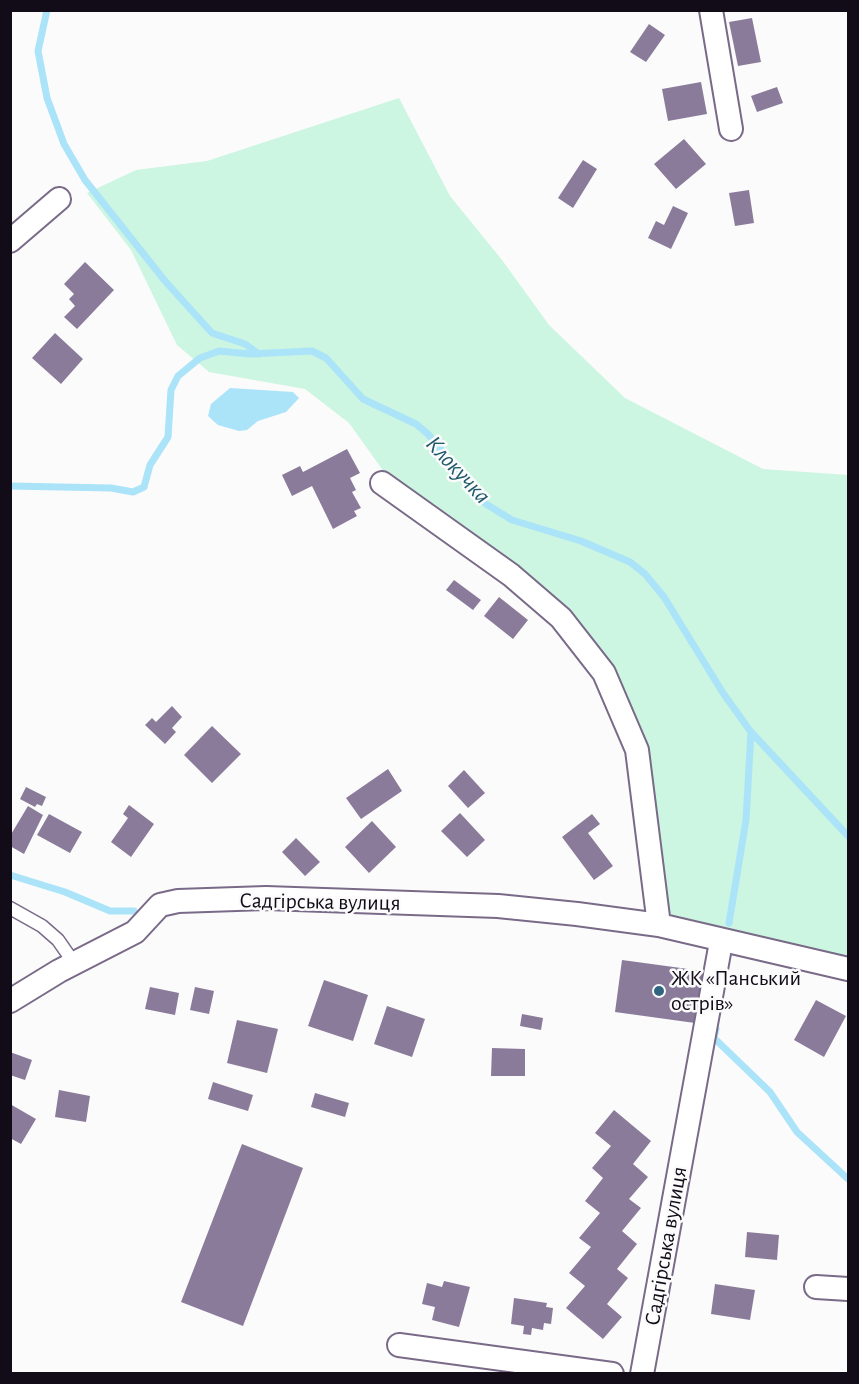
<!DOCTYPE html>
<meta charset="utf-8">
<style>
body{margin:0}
#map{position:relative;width:859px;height:1384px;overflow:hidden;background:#fbfbfb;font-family:"Alegreya Sans",sans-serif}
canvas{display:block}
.frame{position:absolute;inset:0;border:12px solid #120c18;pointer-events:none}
</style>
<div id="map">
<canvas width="859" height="1384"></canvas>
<div class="frame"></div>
</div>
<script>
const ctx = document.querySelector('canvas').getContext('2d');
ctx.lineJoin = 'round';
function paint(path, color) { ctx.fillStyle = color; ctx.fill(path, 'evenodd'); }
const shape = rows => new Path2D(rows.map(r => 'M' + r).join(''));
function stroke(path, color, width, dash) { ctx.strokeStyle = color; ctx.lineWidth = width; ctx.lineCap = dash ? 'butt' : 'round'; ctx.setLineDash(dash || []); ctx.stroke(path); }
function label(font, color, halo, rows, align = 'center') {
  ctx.font = font + ' "Alegreya Sans",sans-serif'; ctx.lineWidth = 5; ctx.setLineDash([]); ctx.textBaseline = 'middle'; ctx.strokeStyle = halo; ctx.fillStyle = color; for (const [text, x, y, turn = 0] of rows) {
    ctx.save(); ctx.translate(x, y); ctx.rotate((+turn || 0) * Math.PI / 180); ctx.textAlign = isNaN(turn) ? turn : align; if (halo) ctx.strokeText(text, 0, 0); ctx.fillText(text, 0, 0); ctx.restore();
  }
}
paint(shape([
 [399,98,450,196,502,260,549,325,625,398,763,469,848,475,848,970,657,927,634,750,601,675,560,619,376,483,382,469,349,423,305,389,209,372,177,345,131,250,87,193,136,170,207,161]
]), '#ccf6e1');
paint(shape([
 [230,388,293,392,299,398,286,412,258,421,247,430,239,431,218,425,208,416,211,404]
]), '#abe3f9');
stroke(shape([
 [47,10,38,51,47,98,64,144,85,180,165,281,212,333,245,344,259,354],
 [10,486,111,488,133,492,144,487,150,465,168,437,171,390,178,376,200,358,219,351,250,354,312,351,326,358,363,399,416,424,428,434,486,504,512,520,581,541,630,562,645,574,664,597,723,693,751,732,848,836],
 [10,875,65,892,110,911,134,911],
 [729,923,746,820,751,732],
 [716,1029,714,1038,770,1092,797,1132,848,1179]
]), '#abe3f9', 7);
paint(shape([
 [752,18,761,62,738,66,729,22],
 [649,24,665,35,646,62,630,52],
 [701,82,707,114,668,121,662,89],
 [777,87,783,103,757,112,751,96],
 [684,139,706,164,676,189,654,164],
 [583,160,597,169,573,208,558,198],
 [749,190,754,223,735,226,729,193],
 [673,206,688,213,671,249,648,238,656,221,664,225],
 [85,262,114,290,77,329,64,317,75,306,69,299,74,294,64,284],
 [55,333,83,359,61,384,32,358],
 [347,449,360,473,350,478,356,490,352,492,361,508,354,511,357,516,333,529,312,486,292,496,282,475,300,466,303,472],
 [454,580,481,600,473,610,446,590],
 [499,597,528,620,513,639,484,616],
 [172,706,182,717,172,728,176,732,165,744,145,725,152,718,156,722],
 [212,726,241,754,212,783,184,755],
 [388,769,402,791,361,819,346,798],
 [464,770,485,793,468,808,448,786],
 [26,787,46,797,42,806,37,804,35,807,20,799],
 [129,805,154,824,131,857,111,842,128,818,123,814],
 [28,806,43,815,24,854,10,846,10,836],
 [460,813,485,840,467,857,441,831],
 [49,814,82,832,70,853,37,835],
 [592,814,600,824,588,833,613,866,594,880,562,837],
 [372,821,396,847,369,873,345,847],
 [296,838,320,862,305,876,282,852],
 [622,960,703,971,695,1023,615,1012],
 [324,980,368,995,353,1041,308,1026],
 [150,987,179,993,175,1015,145,1009],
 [195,987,214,991,209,1014,190,1010],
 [816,1000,846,1016,824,1057,794,1040],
 [387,1006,425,1019,412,1057,374,1044],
 [522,1014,543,1018,541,1030,520,1026],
 [237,1020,278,1029,267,1073,227,1063],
 [492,1048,525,1049,525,1076,491,1076],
 [10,1052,32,1060,25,1080,10,1075],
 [213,1082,253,1095,248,1111,208,1099],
 [59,1090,90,1096,86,1122,55,1117],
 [315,1093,349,1103,345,1117,311,1107],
 [10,1104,36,1119,21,1144,10,1138],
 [614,1110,651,1141,633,1164,648,1177,629,1199,641,1208,622,1231,637,1244,617,1269,628,1278,607,1304,622,1317,603,1339,566,1308,585,1286,569,1273,591,1247,579,1238,600,1213,585,1201,603,1178,592,1168,611,1146,595,1133],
 [242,1144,303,1168,243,1326,181,1302],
 [747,1232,779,1235,777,1260,745,1257],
 [444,1281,470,1287,459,1327,432,1320,435,1307,422,1304,427,1283,442,1287],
 [715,1284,755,1290,750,1320,711,1314],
 [514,1298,547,1303,546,1307,553,1308,551,1324,544,1323,543,1330,532,1328,531,1335,523,1334,524,1326,511,1324]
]), '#8b7b9a');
const service = shape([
 [10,908,42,926,58,940,74,963]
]);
const minor = shape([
 [711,10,731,129],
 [10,241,59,199],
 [382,483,511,575,561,618,604,673,637,750,659,925],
 [10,1001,59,971,135,932,160,905,178,901,266,898,498,906,577,914,659,925,848,969],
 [816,1287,848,1289],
 [399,1345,612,1374],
 [642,1374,721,942]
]);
stroke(service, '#796a88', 15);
stroke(minor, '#796a88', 26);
stroke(service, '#fff', 12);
stroke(minor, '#fff', 22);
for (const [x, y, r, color] of [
 [659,991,6,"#306581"]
]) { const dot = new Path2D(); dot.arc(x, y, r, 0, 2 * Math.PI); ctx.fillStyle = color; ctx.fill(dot); stroke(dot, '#fbfbfb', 2); }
label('22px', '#120c18', '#fbfbfb', [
 ["Садгірська вулиця",320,902,1],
 ["Садгірська вулиця",666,1246,-80]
]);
label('22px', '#120c18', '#fbfbfb', [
 ["ЖК «Панський",671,978],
 ["острів»",671,1003]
], 'left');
label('italic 24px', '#20596c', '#fbfbfb', [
 ["Клокучка",458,470,47]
]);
</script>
